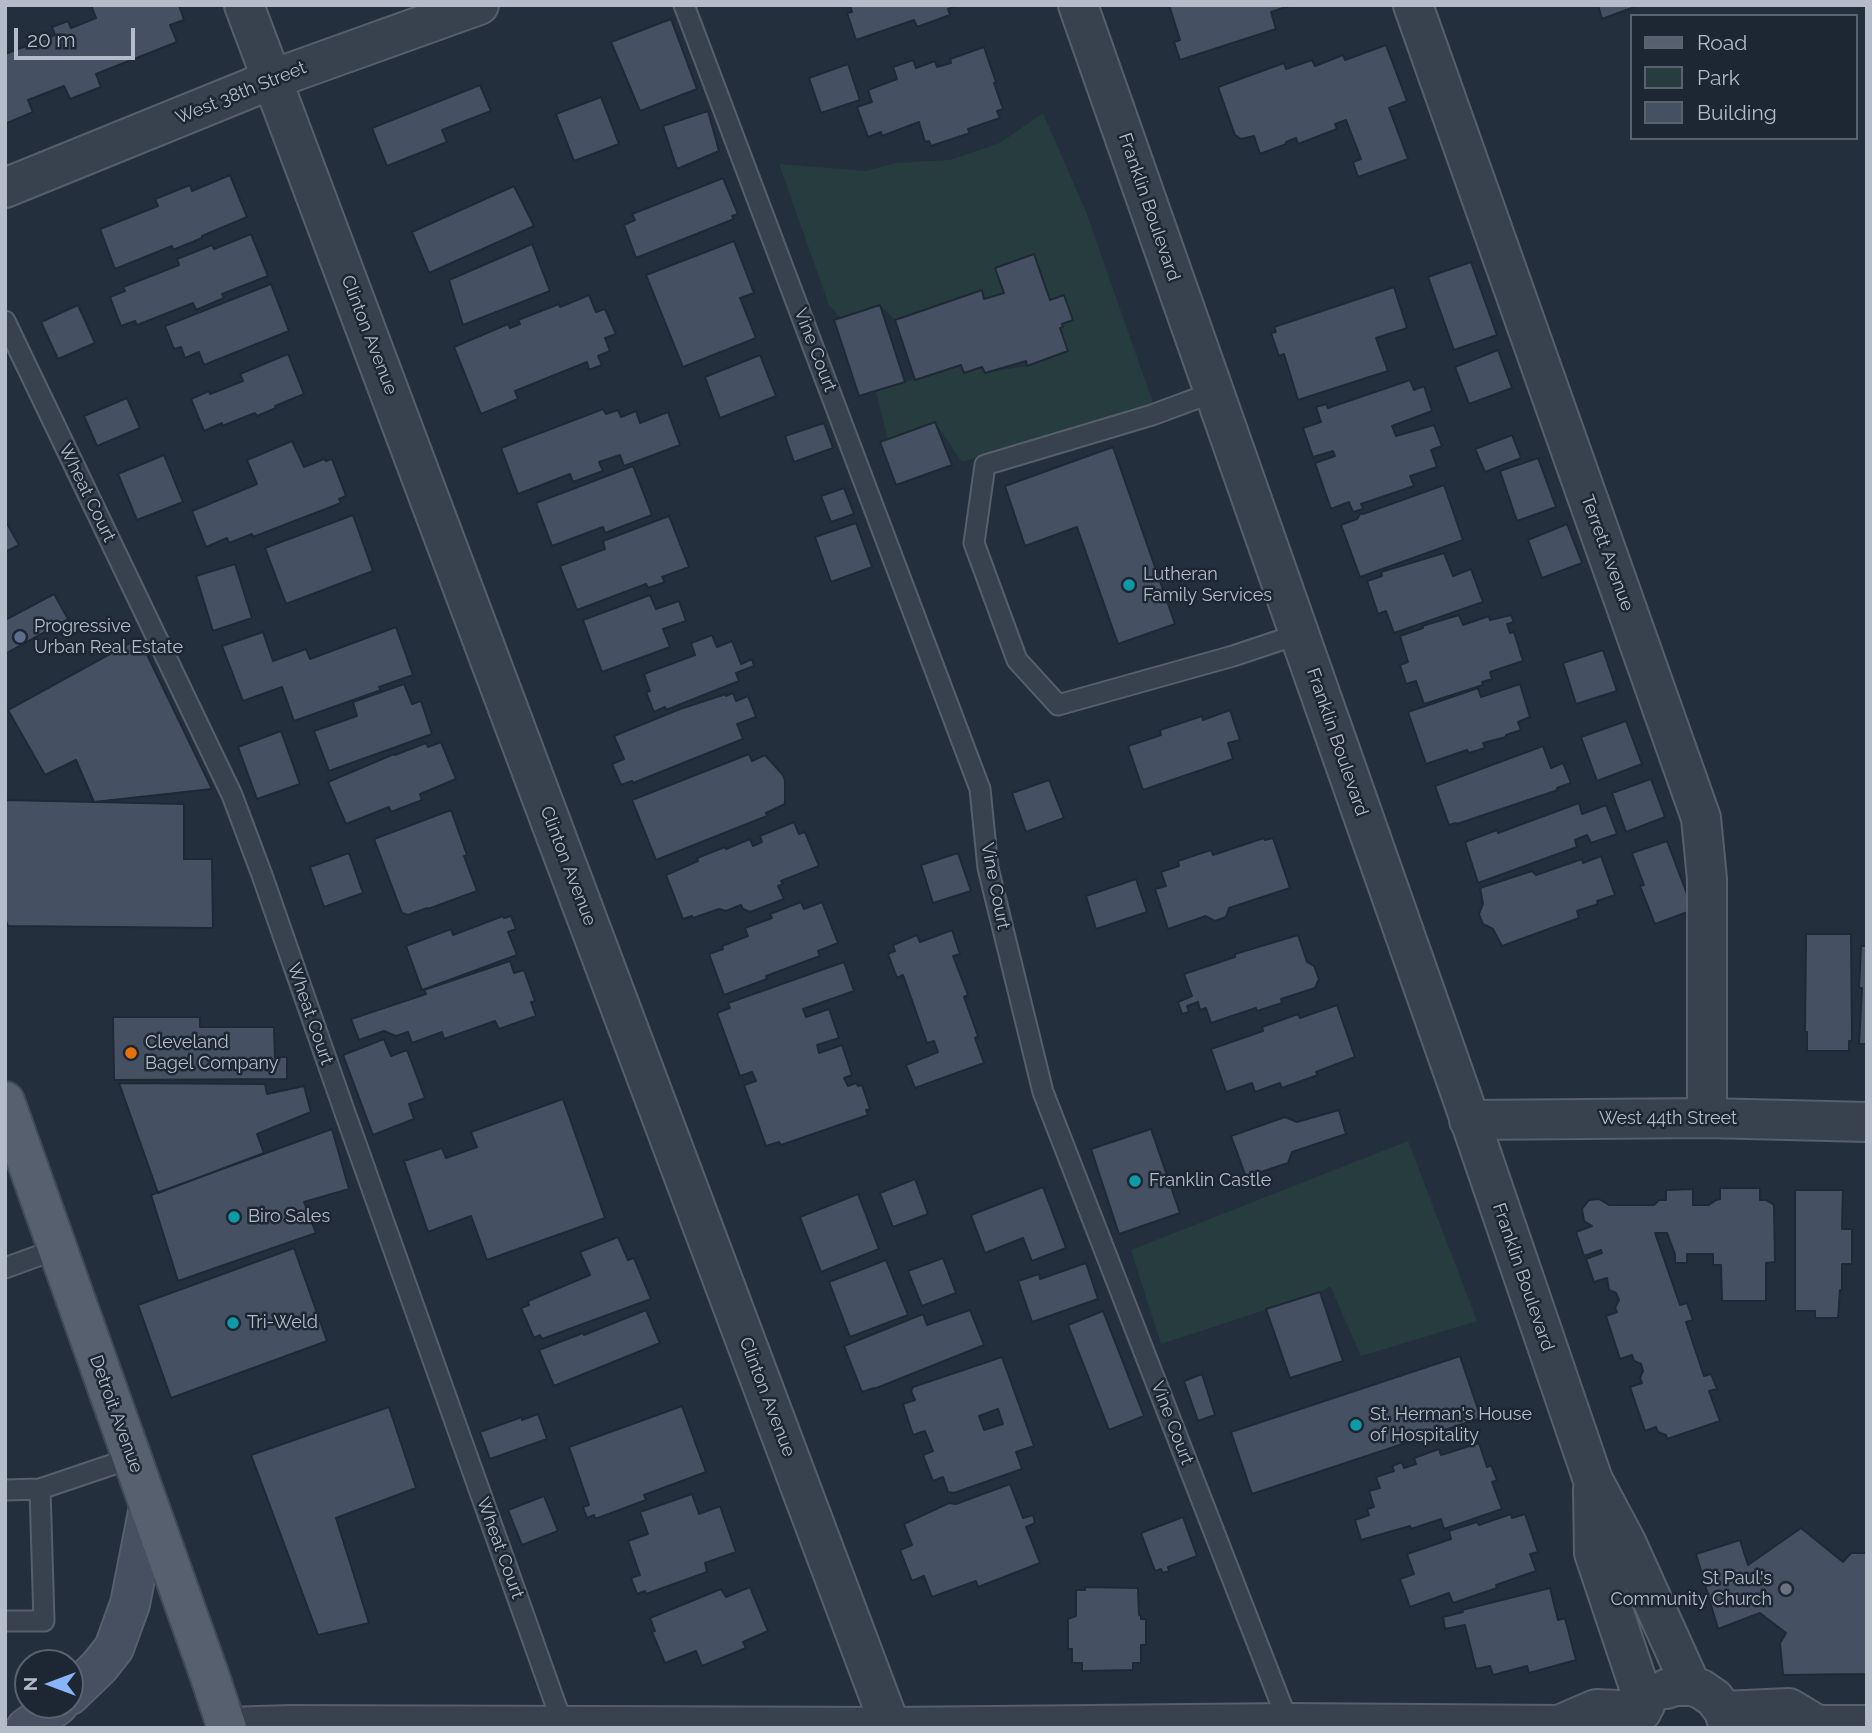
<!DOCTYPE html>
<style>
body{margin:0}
#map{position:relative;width:1872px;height:1733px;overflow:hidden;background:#242f3e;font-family:Raleway,sans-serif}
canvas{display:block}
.frame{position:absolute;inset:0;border:7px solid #b4bcc9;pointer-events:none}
.legend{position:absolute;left:1630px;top:14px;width:228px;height:126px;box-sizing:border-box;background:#1d2633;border:2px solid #59626f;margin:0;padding:9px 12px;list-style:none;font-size:21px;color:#b4bcc9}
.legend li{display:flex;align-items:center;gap:14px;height:35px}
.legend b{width:35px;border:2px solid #59626f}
.north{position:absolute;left:14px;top:1649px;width:70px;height:70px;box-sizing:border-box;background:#1d2633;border:2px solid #59626f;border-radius:50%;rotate:270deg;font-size:19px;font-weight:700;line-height:28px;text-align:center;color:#b4bcc9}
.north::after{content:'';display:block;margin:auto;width:24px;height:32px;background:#8ab4f8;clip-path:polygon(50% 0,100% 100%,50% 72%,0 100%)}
.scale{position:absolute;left:14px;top:28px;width:121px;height:32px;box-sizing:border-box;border:4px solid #b4bcc9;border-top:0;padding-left:9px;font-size:21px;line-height:24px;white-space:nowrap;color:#b4bcc9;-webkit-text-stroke:5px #1d2633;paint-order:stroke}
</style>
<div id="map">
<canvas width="1872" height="1733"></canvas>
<div class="frame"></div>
<ul class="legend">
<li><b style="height:9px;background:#56606e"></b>Road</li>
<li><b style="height:19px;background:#263c3f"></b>Park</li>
<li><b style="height:19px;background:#455162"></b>Building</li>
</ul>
<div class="north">N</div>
<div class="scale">20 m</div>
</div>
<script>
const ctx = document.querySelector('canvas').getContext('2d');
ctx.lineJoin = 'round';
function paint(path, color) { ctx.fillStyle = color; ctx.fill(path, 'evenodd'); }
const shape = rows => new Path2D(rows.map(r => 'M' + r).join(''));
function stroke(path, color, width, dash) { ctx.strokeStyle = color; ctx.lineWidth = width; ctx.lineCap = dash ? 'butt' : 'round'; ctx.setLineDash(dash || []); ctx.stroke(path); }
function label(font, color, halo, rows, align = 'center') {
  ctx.font = font + ' Raleway,sans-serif'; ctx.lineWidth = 5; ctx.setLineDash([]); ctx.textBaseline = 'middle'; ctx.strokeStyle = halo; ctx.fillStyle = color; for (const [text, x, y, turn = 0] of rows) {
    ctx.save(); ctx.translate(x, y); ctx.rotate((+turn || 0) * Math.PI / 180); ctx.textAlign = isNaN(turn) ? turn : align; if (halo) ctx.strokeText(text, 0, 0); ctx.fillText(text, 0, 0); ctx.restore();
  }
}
paint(shape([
 [1043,113,1086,212,1153,403,962,462,935,422,888,439,876,391,961,365,964,372,982,367,985,373,1027,366,1068,351,1060,328,1062,324,1073,320,1064,296,1050,300,1034,254,995,268,1004,293,984,299,981,290,895,320,880,305,841,318,829,305,779,164,866,171,896,163,950,160,1000,143],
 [1408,1141,1477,1321,1361,1356,1330,1286,1320,1292,1161,1344,1131,1250]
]), '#263c3f');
const building = shape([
 [91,5,179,5,184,20,170,25,177,42,96,74,101,87,70,99,64,86,28,100,33,112,5,124,5,54,55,35,52,27,68,21,71,28,96,18,91,5],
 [850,5,960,5,948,9,950,15,917,27,914,20,856,40,847,13,852,12,850,5],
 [1169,5,1292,5,1271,12,1276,29,1180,60,1174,42,1180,40,1169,5],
 [1598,5,1640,5,1602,19,1598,5],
 [671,19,697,89,640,111,611,42,671,19],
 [1386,45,1407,101,1389,108,1408,159,1358,177,1353,162,1361,159,1346,120,1335,124,1337,129,1298,144,1296,138,1286,142,1286,144,1260,154,1254,136,1241,139,1235,135,1218,87,1284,63,1286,69,1312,60,1315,66,1343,55,1345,60,1386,45],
 [984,47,996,82,994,83,1003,109,997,111,1000,118,968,129,970,133,931,146,929,141,925,142,919,122,882,136,881,132,868,137,857,107,872,102,868,90,897,79,893,67,913,60,916,68,935,61,937,67,951,63,950,59,984,47],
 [848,64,860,100,821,113,809,78,848,64],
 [480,85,491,111,442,130,447,142,387,166,372,128,480,85],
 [601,97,619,144,574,161,556,114,601,97],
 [708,111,719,151,677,169,663,126,708,111],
 [230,175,247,217,202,236,202,238,173,250,172,246,115,269,100,229,158,206,155,199,190,185,192,191,230,175],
 [723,178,738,214,732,216,734,219,636,258,624,225,635,220,632,214,723,178],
 [514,186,534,226,429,273,412,232,514,186],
 [251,234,268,276,222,294,224,298,196,310,193,303,137,325,135,321,121,326,110,297,125,291,123,287,179,265,177,259,212,245,214,249,251,234],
 [734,241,754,293,740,298,756,338,683,367,646,275,734,241],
 [532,244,550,291,463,325,449,280,532,244],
 [1034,254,1050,300,1064,295,1073,320,1062,324,1063,327,1060,328,1068,351,1027,366,1026,361,985,373,982,367,964,373,961,365,915,380,895,320,982,290,984,299,1004,293,995,268,1034,254],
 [1471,262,1497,335,1454,350,1428,277,1471,262],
 [271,284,289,331,204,365,199,352,185,358,181,347,174,349,165,326,271,284],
 [1394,287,1407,328,1376,338,1388,371,1298,400,1284,354,1279,356,1271,333,1276,332,1274,327,1394,287],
 [589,295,596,312,605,309,616,334,605,338,610,351,598,356,602,365,589,370,587,362,515,391,518,399,481,414,454,347,508,324,510,328,520,324,518,320,559,304,560,307,589,295],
 [78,305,95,343,58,359,41,322,78,305],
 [880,305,905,382,859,396,834,320,880,305],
 [1498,350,1512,388,1469,404,1455,367,1498,350],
 [288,354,304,394,275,406,276,408,257,416,255,413,222,426,222,423,204,431,191,399,209,391,210,394,243,381,240,374,288,354],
 [760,355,776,396,720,418,705,377,760,355],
 [1410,380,1414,390,1424,386,1432,411,1392,426,1396,436,1434,425,1442,446,1431,450,1437,467,1410,476,1414,486,1361,504,1363,509,1353,512,1349,502,1331,509,1315,463,1335,456,1333,451,1313,457,1303,428,1321,422,1316,407,1326,404,1328,408,1410,380],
 [127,398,140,428,97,446,84,416,127,398],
 [603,409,606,414,618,410,621,417,636,411,640,423,668,412,680,445,624,466,620,455,599,462,603,471,573,482,570,474,518,494,501,448,603,409],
 [935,422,952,465,896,485,880,442,935,422],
 [824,423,833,448,794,462,785,436,824,423],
 [1512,435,1521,458,1485,472,1475,449,1512,435],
 [292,441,304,467,324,459,326,461,332,459,346,496,339,499,341,503,253,537,252,534,229,543,227,538,206,547,192,511,257,484,247,460,292,441],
 [1113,447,1175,624,1118,644,1077,527,1025,546,1005,486,1113,447],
 [164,455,183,502,137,520,118,474,164,455],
 [1538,458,1556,507,1517,521,1500,471,1538,458],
 [633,466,652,515,605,533,603,527,552,546,536,503,633,466],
 [1444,485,1463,540,1360,577,1341,525,1357,519,1361,513,1363,514,1444,485],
 [844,488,854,514,831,522,821,496,844,488],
 [353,515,373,571,286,604,265,548,353,515],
 [669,516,689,567,662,577,665,582,648,588,646,584,577,610,560,566,605,549,603,541,669,516],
 [5,520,19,545,5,552,5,520],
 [856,523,872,567,831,582,815,537,856,523],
 [1567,524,1582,563,1542,578,1528,540,1567,524],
 [1444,553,1453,576,1471,569,1483,602,1394,633,1386,611,1378,614,1367,581,1382,576,1381,572,1444,553],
 [235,564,252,618,213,631,196,576,235,564],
 [54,594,68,619,5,654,5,620,54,594],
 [650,595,656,609,679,601,686,621,663,629,670,647,602,672,583,620,650,595],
 [1459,615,1463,625,1489,616,1490,620,1511,615,1514,622,1507,624,1510,633,1514,632,1523,661,1490,672,1492,679,1482,682,1483,685,1424,704,1416,681,1406,684,1400,665,1408,662,1400,636,1423,628,1422,626,1459,615],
 [396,627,413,675,379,687,381,690,294,721,282,687,243,701,222,646,263,632,273,661,306,649,310,659,396,627],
 [712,635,717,647,732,641,741,664,752,659,754,666,736,673,739,681,666,710,665,707,654,712,646,692,650,691,644,674,695,655,691,643,712,635],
 [139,638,212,789,94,802,76,760,45,775,8,710,139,638],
 [1603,650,1617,691,1576,704,1563,663,1603,650],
 [404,684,412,704,421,701,432,734,329,771,314,731,357,716,353,702,404,684],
 [1520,684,1530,717,1518,722,1521,730,1506,735,1506,737,1483,743,1485,748,1469,753,1467,750,1426,764,1408,712,1478,688,1481,697,1520,684],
 [733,693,736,701,748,696,756,717,737,724,743,739,633,783,632,781,621,785,612,764,624,759,614,736,680,709,726,694,726,696,733,693],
 [1230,710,1240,740,1228,743,1233,759,1143,790,1128,746,1161,735,1160,730,1202,716,1203,720,1230,710],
 [1626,721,1642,764,1597,781,1581,737,1626,721],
 [281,731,300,784,257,799,238,747,281,731],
 [441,742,456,779,420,794,422,800,391,812,389,807,346,824,328,782,394,754,395,755,426,743,428,747,441,742],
 [1543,746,1551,768,1563,763,1571,783,1557,788,1558,790,1457,824,1456,823,1449,825,1435,786,1543,746],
 [749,754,752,761,765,755,783,775,785,781,785,804,766,813,767,816,656,860,632,800,749,754],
 [1651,779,1665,817,1626,832,1612,793,1651,779],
 [1049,780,1064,818,1026,832,1012,793,1049,780],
 [5,800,184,804,184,859,212,859,213,928,8,926,5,918,5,800],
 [1579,803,1582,814,1606,805,1617,834,1591,843,1587,835,1575,840,1577,847,1478,883,1465,842,1497,830,1498,833,1579,803],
 [451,810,467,855,464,856,477,891,428,909,427,908,408,915,402,913,374,839,451,810],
 [794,822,799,834,805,832,819,866,781,881,783,884,778,886,784,899,750,912,743,909,741,905,726,911,719,909,693,918,692,916,683,919,666,875,698,861,697,858,725,847,726,849,750,839,753,846,762,842,760,836,794,822],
 [1264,838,1265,840,1273,838,1290,888,1229,908,1226,917,1215,921,1206,916,1168,929,1155,889,1166,886,1161,872,1179,866,1178,861,1211,850,1213,855,1264,838],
 [1667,841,1693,910,1655,924,1640,886,1644,885,1632,853,1667,841],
 [349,853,363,893,324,907,310,867,349,853],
 [958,853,971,891,933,903,921,865,958,853],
 [1601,856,1615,895,1597,901,1598,904,1577,911,1579,918,1502,946,1493,929,1483,924,1479,914,1483,904,1480,888,1532,871,1536,875,1582,859,1583,863,1601,856],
 [1136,879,1147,912,1096,929,1086,896,1136,879],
 [801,902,804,909,822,902,838,943,818,951,820,956,766,976,767,979,724,995,709,954,723,949,722,946,748,936,745,928,772,918,770,914,801,902],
 [503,916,504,918,511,916,516,929,508,932,517,955,422,990,406,946,451,929,453,935,503,916],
 [952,930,960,954,953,956,968,995,964,997,978,1036,975,1038,984,1063,915,1088,906,1065,938,1052,934,1041,927,1043,903,975,897,978,888,954,895,951,893,945,917,935,920,942,952,930],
 [1806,934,1851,934,1852,1041,1849,1041,1849,1051,1807,1051,1807,1032,1805,1032,1806,934],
 [1298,935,1307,962,1314,966,1319,979,1315,988,1281,999,1282,1003,1257,1011,1256,1008,1211,1023,1206,1008,1200,1010,1198,1002,1187,1006,1189,1012,1182,1014,1178,1002,1192,996,1184,974,1235,957,1235,954,1298,935],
 [1861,946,1867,946,1867,1044,1859,1044,1862,988,1859,988,1861,946],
 [510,961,514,973,524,970,535,1001,531,1002,536,1016,499,1029,495,1021,444,1039,442,1032,412,1043,408,1032,396,1036,384,1031,359,1040,351,1019,426,994,424,990,510,961],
 [844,962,854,991,803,1009,806,1017,829,1009,839,1038,817,1045,819,1053,842,1045,852,1075,844,1078,848,1086,856,1083,858,1086,862,1085,870,1109,866,1110,868,1115,781,1145,779,1142,766,1146,744,1085,756,1081,752,1072,740,1076,717,1013,730,1008,728,1003,844,962],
 [1337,1005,1355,1057,1316,1072,1318,1075,1282,1088,1280,1083,1255,1092,1252,1083,1226,1092,1211,1049,1263,1031,1262,1027,1298,1014,1300,1018,1337,1005],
 [113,1017,200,1017,200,1027,274,1027,275,1057,287,1057,287,1079,114,1080,113,1017],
 [384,1039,391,1056,407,1050,425,1098,409,1104,414,1119,373,1135,343,1055,384,1039],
 [119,1083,265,1084,267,1094,304,1086,311,1112,257,1134,264,1153,158,1193,119,1083],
 [563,1099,605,1218,487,1260,471,1216,428,1232,404,1161,442,1148,446,1158,477,1147,471,1132,563,1099],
 [1339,1110,1346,1134,1292,1152,1288,1163,1246,1177,1231,1136,1285,1117,1297,1122,1339,1110],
 [332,1129,349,1189,304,1202,316,1233,178,1281,151,1195,332,1129],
 [1151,1129,1180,1213,1119,1234,1091,1149,1151,1129],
 [915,1179,928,1214,893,1227,880,1193,915,1179],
 [1043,1187,1066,1248,1032,1261,1023,1238,985,1253,971,1215,1043,1187],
 [1720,1188,1760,1188,1760,1200,1766,1200,1774,1205,1775,1262,1766,1263,1766,1301,1722,1301,1721,1265,1713,1265,1713,1254,1687,1254,1687,1263,1675,1263,1675,1254,1667,1233,1655,1233,1680,1305,1687,1303,1693,1320,1686,1322,1704,1376,1711,1374,1717,1389,1709,1391,1720,1421,1667,1439,1666,1435,1658,1432,1656,1427,1645,1431,1630,1387,1642,1383,1640,1378,1643,1371,1641,1364,1634,1361,1632,1355,1620,1359,1606,1316,1617,1312,1615,1308,1619,1300,1616,1293,1609,1290,1607,1278,1594,1282,1586,1259,1602,1253,1601,1250,1584,1256,1576,1232,1592,1226,1584,1221,1582,1209,1589,1200,1599,1199,1609,1205,1654,1205,1659,1200,1666,1200,1666,1190,1693,1189,1693,1205,1709,1205,1716,1200,1720,1199,1720,1188],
 [1795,1190,1843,1190,1842,1229,1852,1229,1852,1264,1842,1264,1842,1290,1840,1290,1838,1318,1815,1318,1815,1311,1795,1311,1795,1190],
 [858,1194,879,1249,821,1272,800,1217,858,1194],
 [618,1237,628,1260,634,1258,651,1299,542,1339,540,1335,534,1338,521,1308,529,1305,528,1301,590,1275,580,1252,618,1237],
 [294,1248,327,1341,171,1398,138,1305,294,1248],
 [943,1258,956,1293,922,1306,908,1271,943,1258],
 [886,1260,908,1315,850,1337,829,1282,886,1260],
 [1086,1263,1098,1299,1032,1322,1018,1281,1039,1274,1040,1279,1086,1263],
 [1320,1292,1343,1361,1290,1378,1266,1309,1320,1292],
 [646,1310,660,1343,554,1386,539,1350,583,1333,584,1335,646,1310],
 [970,1310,984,1345,874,1389,874,1388,862,1392,844,1346,923,1314,927,1325,970,1310],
 [1103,1311,1144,1416,1109,1430,1068,1325,1103,1311],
 [1460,1356,1481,1418,1252,1494,1231,1432,1460,1356],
 [1002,1357,1034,1446,1016,1452,1022,1469,954,1493,948,1492,943,1477,933,1481,923,1455,933,1451,925,1431,913,1435,903,1404,915,1400,911,1391,913,1387,1002,1357],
 [998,1409,1003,1424,984,1430,979,1416,998,1409],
 [1202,1374,1215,1415,1198,1421,1184,1381,1202,1374],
 [682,1406,706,1472,644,1495,646,1500,595,1519,594,1515,587,1518,583,1507,589,1505,569,1447,682,1406],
 [389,1407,416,1488,336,1518,369,1623,318,1635,251,1455,389,1407],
 [538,1414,547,1439,490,1459,480,1432,522,1417,522,1420,538,1414],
 [1479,1443,1487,1467,1491,1465,1497,1480,1492,1482,1502,1509,1444,1529,1441,1519,1411,1529,1410,1526,1361,1540,1355,1520,1369,1515,1367,1509,1374,1507,1369,1491,1380,1488,1376,1477,1394,1471,1392,1466,1402,1462,1404,1468,1416,1464,1414,1458,1439,1449,1441,1455,1479,1443],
 [1010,1484,1023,1518,1033,1515,1035,1523,1026,1527,1040,1563,978,1587,976,1581,932,1597,924,1576,912,1581,900,1550,912,1545,904,1524,949,1503,956,1504,1010,1484],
 [692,1494,699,1514,720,1506,736,1552,705,1563,707,1572,646,1594,645,1591,637,1594,631,1578,640,1575,628,1541,648,1534,640,1512,692,1494],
 [544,1496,558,1531,522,1545,508,1510,544,1496],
 [1511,1514,1512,1518,1525,1514,1538,1552,1530,1554,1536,1571,1496,1585,1497,1588,1453,1603,1449,1593,1410,1607,1400,1579,1414,1574,1407,1554,1451,1539,1449,1531,1477,1522,1479,1525,1511,1514],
 [1183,1517,1197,1556,1168,1567,1169,1571,1163,1573,1161,1569,1155,1571,1141,1533,1183,1517],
 [1801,1528,1843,1562,1851,1553,1867,1553,1867,1674,1783,1675,1780,1643,1786,1633,1760,1613,1718,1629,1696,1554,1740,1540,1748,1565,1801,1528],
 [750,1587,768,1631,743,1642,746,1648,702,1666,696,1651,665,1663,652,1632,655,1631,650,1618,721,1589,726,1597,750,1587],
 [1085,1587,1138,1588,1139,1615,1141,1615,1141,1619,1146,1619,1146,1645,1141,1645,1141,1663,1133,1663,1133,1670,1082,1671,1082,1663,1072,1663,1072,1649,1068,1649,1068,1619,1076,1616,1076,1590,1085,1590,1085,1587],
 [1550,1588,1558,1620,1565,1618,1576,1660,1529,1673,1527,1666,1493,1675,1490,1666,1476,1669,1465,1625,1445,1629,1443,1617,1463,1612,1462,1610,1550,1588]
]);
paint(building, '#455162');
stroke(building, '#1f2835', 2);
const service = shape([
 [684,5,980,789,988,868,1043,1092,1290,1727],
 [5,321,232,795,262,875,344,1110,564,1728],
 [1214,392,1152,415,985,465,974,543,1017,660,1058,705,1233,656,1299,634],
 [5,1268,57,1249],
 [5,1490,40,1489,132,1458],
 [5,1621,44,1621,40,1489]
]);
const minor = shape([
 [244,5,891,1728],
 [1413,5,1701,818,1707,879,1707,1118],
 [5,188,273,79,479,5],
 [1469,1120,1707,1118,1867,1122],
 [1724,1711,1789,1708,1817,1725],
 [1811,1728,1817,1725,1867,1725]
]);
const tertiary = shape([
 [1078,5,1461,1094,1593,1480,1626,1542,1691,1686],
 [1593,1489,1594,1553,1645,1705],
 [1666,1689,1675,1686,1691,1686,1701,1689,1714,1698,1724,1711,1729,1728],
 [226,1727,291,1725,891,1727,1289,1723,1559,1725,1596,1709,1642,1711]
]);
const secondary = shape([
 [70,1695,99,1667,114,1648,130,1604,149,1507],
 [26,1728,58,1705]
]);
const primary = shape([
 [5,1101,209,1674,227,1728]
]);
stroke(service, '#565f6c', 23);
stroke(minor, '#565f6c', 42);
stroke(tertiary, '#565f6c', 42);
stroke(secondary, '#565f6c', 42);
stroke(primary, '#414a57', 42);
stroke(service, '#38414e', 19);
stroke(minor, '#38414e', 38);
stroke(tertiary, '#38414e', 38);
stroke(secondary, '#465061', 38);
stroke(primary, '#56606e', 38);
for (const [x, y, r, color] of [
 [1129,585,7,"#0f9aa8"],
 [20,637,7,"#5c6f8a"],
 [131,1053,7,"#e8710a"],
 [1135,1181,7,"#0f9aa8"],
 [234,1217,7,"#0f9aa8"],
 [233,1323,7,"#0f9aa8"],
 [1356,1425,7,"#0f9aa8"],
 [1786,1589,7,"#6b7280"]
]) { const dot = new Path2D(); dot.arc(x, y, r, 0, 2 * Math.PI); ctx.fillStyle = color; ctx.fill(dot); stroke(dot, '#1d2633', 2.5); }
label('18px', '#b4bcc9', '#1d2633', [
 ["West 38th Street",241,93,-22],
 ["Franklin Boulevard",1149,207,71],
 ["Clinton Avenue",369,335,69],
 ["Vine Court",815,350,69],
 ["Wheat Court",87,493,64],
 ["Terrett Avenue",1607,553,70],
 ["Franklin Boulevard",1337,742,71],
 ["Clinton Avenue",568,866,69],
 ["Vine Court",995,886,79],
 ["Wheat Court",310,1014,71],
 ["West 44th Street",1668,1119],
 ["Franklin Boulevard",1523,1277,71],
 ["Clinton Avenue",767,1397,69],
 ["Detroit Avenue",116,1414,70],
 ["Vine Court",1172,1423,69],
 ["Wheat Court",500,1548,70]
]);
label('18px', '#b4bcc9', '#1d2633', [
 ["Lutheran",1143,575],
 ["Family Services",1143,596],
 ["Progressive",34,627],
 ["Urban Real Estate",34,648],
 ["Cleveland",145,1043],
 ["Bagel Company",145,1064],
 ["Franklin Castle",1149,1181],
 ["Biro Sales",248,1217],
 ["Tri-Weld",247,1323],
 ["St. Herman's House",1370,1415],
 ["of Hospitality",1370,1436],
 ["St Paul's",1772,1579,"right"],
 ["Community Church",1772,1600,"right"]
], 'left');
</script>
